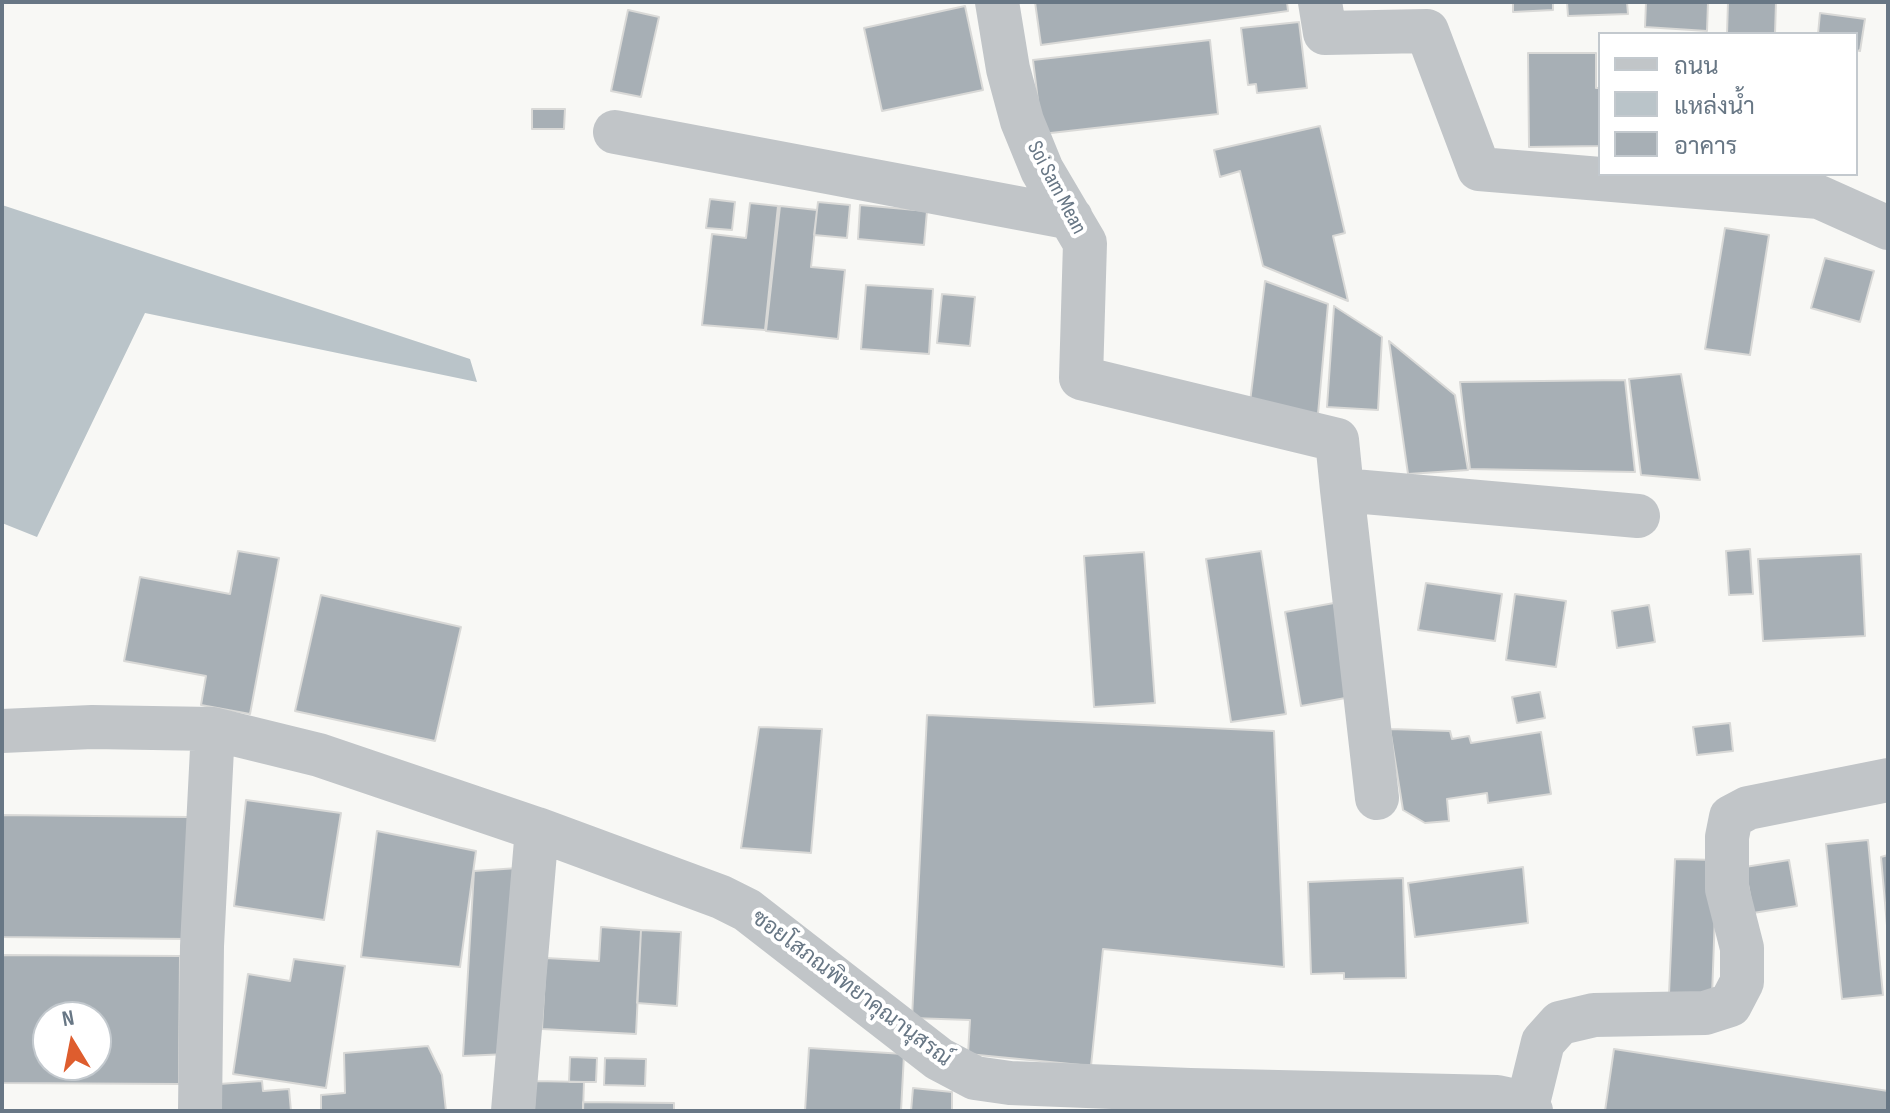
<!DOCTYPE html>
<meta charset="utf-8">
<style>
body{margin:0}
#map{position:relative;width:1890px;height:1113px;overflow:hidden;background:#f8f8f5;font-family:"Sofia Sans Condensed",Sarabun,sans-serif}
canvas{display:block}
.frame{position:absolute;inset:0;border:4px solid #687785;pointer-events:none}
.legend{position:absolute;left:1598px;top:32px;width:260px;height:144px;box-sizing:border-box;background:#fff;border:2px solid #c3c9ce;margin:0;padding:10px 14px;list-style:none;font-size:24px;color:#687785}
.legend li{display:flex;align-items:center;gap:16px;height:40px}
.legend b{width:40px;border:2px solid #c3c9ce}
.north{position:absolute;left:32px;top:1001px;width:80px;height:80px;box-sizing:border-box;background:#fff;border:2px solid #c3c9ce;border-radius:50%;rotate:350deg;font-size:22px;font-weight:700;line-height:32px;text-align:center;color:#687785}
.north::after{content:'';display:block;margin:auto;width:28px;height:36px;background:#de5d2e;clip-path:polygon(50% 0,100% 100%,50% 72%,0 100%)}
</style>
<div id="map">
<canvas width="1890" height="1113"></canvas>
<div class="frame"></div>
<ul class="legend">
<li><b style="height:10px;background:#c1c5c8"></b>ถนน</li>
<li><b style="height:22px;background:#bac4c9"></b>แหล่งน้ำ</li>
<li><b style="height:22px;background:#a7afb5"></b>อาคาร</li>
</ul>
<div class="north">N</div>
</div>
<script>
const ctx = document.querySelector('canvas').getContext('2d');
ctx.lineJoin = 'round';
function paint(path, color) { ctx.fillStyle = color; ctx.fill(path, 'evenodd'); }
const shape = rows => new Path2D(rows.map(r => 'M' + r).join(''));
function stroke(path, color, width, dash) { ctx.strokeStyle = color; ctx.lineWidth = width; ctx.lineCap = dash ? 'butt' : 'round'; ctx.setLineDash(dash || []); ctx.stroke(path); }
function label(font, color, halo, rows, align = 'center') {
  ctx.font = font + ' "Sofia Sans Condensed",Sarabun,sans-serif'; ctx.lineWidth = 8; ctx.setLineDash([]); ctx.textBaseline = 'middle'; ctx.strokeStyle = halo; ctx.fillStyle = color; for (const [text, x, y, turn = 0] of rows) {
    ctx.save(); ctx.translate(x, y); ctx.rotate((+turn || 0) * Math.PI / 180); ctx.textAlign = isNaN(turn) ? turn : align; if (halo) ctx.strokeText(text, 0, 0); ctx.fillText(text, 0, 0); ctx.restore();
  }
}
paint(shape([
 [2,205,470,359,477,382,145,313,37,537,2,523]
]), '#bac4c9');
const building = shape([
 [1035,2,1287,2,1288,11,1041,45,1035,2],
 [1513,2,1553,2,1553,10,1513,12,1513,2],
 [1567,2,1627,2,1628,14,1568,16,1567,2],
 [1646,2,1708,2,1707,31,1645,27,1646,2],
 [1728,2,1776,2,1775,34,1727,34,1728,2],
 [965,6,983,90,882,111,864,28,965,6],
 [628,10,659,17,641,97,611,91,628,10],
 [1820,13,1865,19,1860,51,1856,50,1856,34,1818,34,1820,13],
 [1299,22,1307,88,1257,93,1256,84,1248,85,1241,28,1299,22],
 [1210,40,1218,114,1042,134,1033,60,1210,40],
 [1528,53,1596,53,1596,88,1600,88,1600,146,1529,147,1528,53],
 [532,109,565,109,564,129,532,129,532,109],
 [1320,126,1345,233,1333,236,1348,301,1263,266,1240,171,1220,177,1214,150,1320,126],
 [710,199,735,202,732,230,706,228,710,199],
 [818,202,850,205,847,238,814,235,818,202],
 [750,203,778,206,765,330,702,325,712,234,746,238,750,203],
 [860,205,927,211,924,245,858,239,860,205],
 [780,206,817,210,811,267,845,270,838,339,766,331,780,206],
 [1725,228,1769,235,1750,355,1705,349,1725,228],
 [1825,258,1874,271,1860,322,1811,308,1825,258],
 [1265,281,1328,304,1318,414,1249,410,1265,281],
 [866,285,933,289,929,354,861,349,866,285],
 [942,294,975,297,970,346,937,343,942,294],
 [1334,306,1382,337,1378,410,1327,407,1334,306],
 [1389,341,1455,395,1468,470,1408,474,1389,341],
 [1681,374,1700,480,1641,475,1629,379,1681,374],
 [1625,380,1635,472,1470,469,1460,382,1625,380],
 [1750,549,1753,594,1729,595,1726,551,1750,549],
 [238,551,279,558,250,714,201,705,206,676,124,661,140,577,230,594,238,551],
 [1261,551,1286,714,1231,722,1206,559,1261,551],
 [1144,552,1155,703,1094,707,1084,556,1144,552],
 [1861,554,1865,636,1763,641,1758,559,1861,554],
 [1426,583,1502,594,1495,641,1418,630,1426,583],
 [1515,594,1566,601,1556,667,1506,660,1515,594],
 [321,595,461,627,435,741,295,711,321,595],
 [1334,603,1351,697,1301,706,1285,612,1334,603],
 [1649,605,1655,642,1617,648,1612,611,1649,605],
 [1540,692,1545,718,1517,723,1512,697,1540,692],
 [927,715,1274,731,1284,967,1103,949,1091,1066,968,1054,970,1020,912,1018,927,715],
 [1730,723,1733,751,1697,755,1693,727,1730,723],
 [759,727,822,729,811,853,741,848,759,727],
 [1390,729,1450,731,1452,739,1469,736,1471,743,1541,732,1551,794,1488,803,1487,793,1447,799,1449,821,1425,823,1403,810,1390,729],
 [246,800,341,813,324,920,234,906,246,800],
 [2,815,188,817,187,939,2,937,2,815],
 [377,831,476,851,460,967,361,957,377,831],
 [1868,840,1883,995,1842,999,1826,844,1868,840],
 [1888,855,1888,937,1881,857,1888,855],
 [1675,859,1717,860,1712,996,1669,994,1675,859],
 [1789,860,1797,906,1753,913,1745,867,1789,860],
 [1523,867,1528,923,1415,937,1408,883,1523,867],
 [518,868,508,1054,463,1056,474,871,518,868],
 [1403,878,1406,978,1344,979,1344,973,1311,974,1308,882,1403,878],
 [601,927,641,930,636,1034,542,1029,546,958,599,961,601,927],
 [641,930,681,932,677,1006,637,1003,641,930],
 [2,955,180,956,179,1084,2,1083,2,955],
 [48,1017,96,1017,96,1065,48,1065,48,1017],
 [294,959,345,966,326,1088,233,1074,248,974,290,981,294,959],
 [428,1046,442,1075,446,1111,321,1111,321,1095,345,1093,344,1053,428,1046],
 [809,1048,904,1054,901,1111,805,1111,809,1048],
 [1614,1049,1888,1091,1888,1111,1605,1111,1614,1049],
 [570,1057,597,1058,596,1082,569,1082,570,1057],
 [605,1058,646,1059,645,1086,604,1085,605,1058],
 [262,1081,263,1091,289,1089,291,1111,221,1111,219,1084,262,1081],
 [535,1081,584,1082,583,1111,534,1111,535,1081],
 [913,1088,952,1092,952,1111,911,1111,913,1088],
 [583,1102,674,1103,674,1111,583,1111,583,1102]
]);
paint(building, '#a7afb5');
stroke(building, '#d9d9d7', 2);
stroke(shape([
 [997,2,1008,69,1022,121,1042,170,1085,243,1081,378,1337,440,1342,490,1638,516],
 [1320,2,1325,33,1427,31,1479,169,1819,197,1888,228],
 [615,132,1071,218],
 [1342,490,1377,798],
 [2,731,92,727,213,729,319,755,537,829,721,897,747,910,939,1059,975,1078,1010,1083,1190,1090,1497,1097,1511,1100,1531,1111],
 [1527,1107,1543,1042,1560,1023,1594,1015,1705,1013,1730,1005,1742,982,1742,948,1727,889,1727,837,1731,817,1748,808,1888,780],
 [200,1111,202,946,213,729],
 [513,1111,537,829]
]), '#c1c5c8', 44);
label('22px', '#687785', '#fff', [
 ["Soi Sam Mean",1056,188,62],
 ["ซอยโสภณพิทยาคุณานุสรณ์",851,989,37]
]);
</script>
